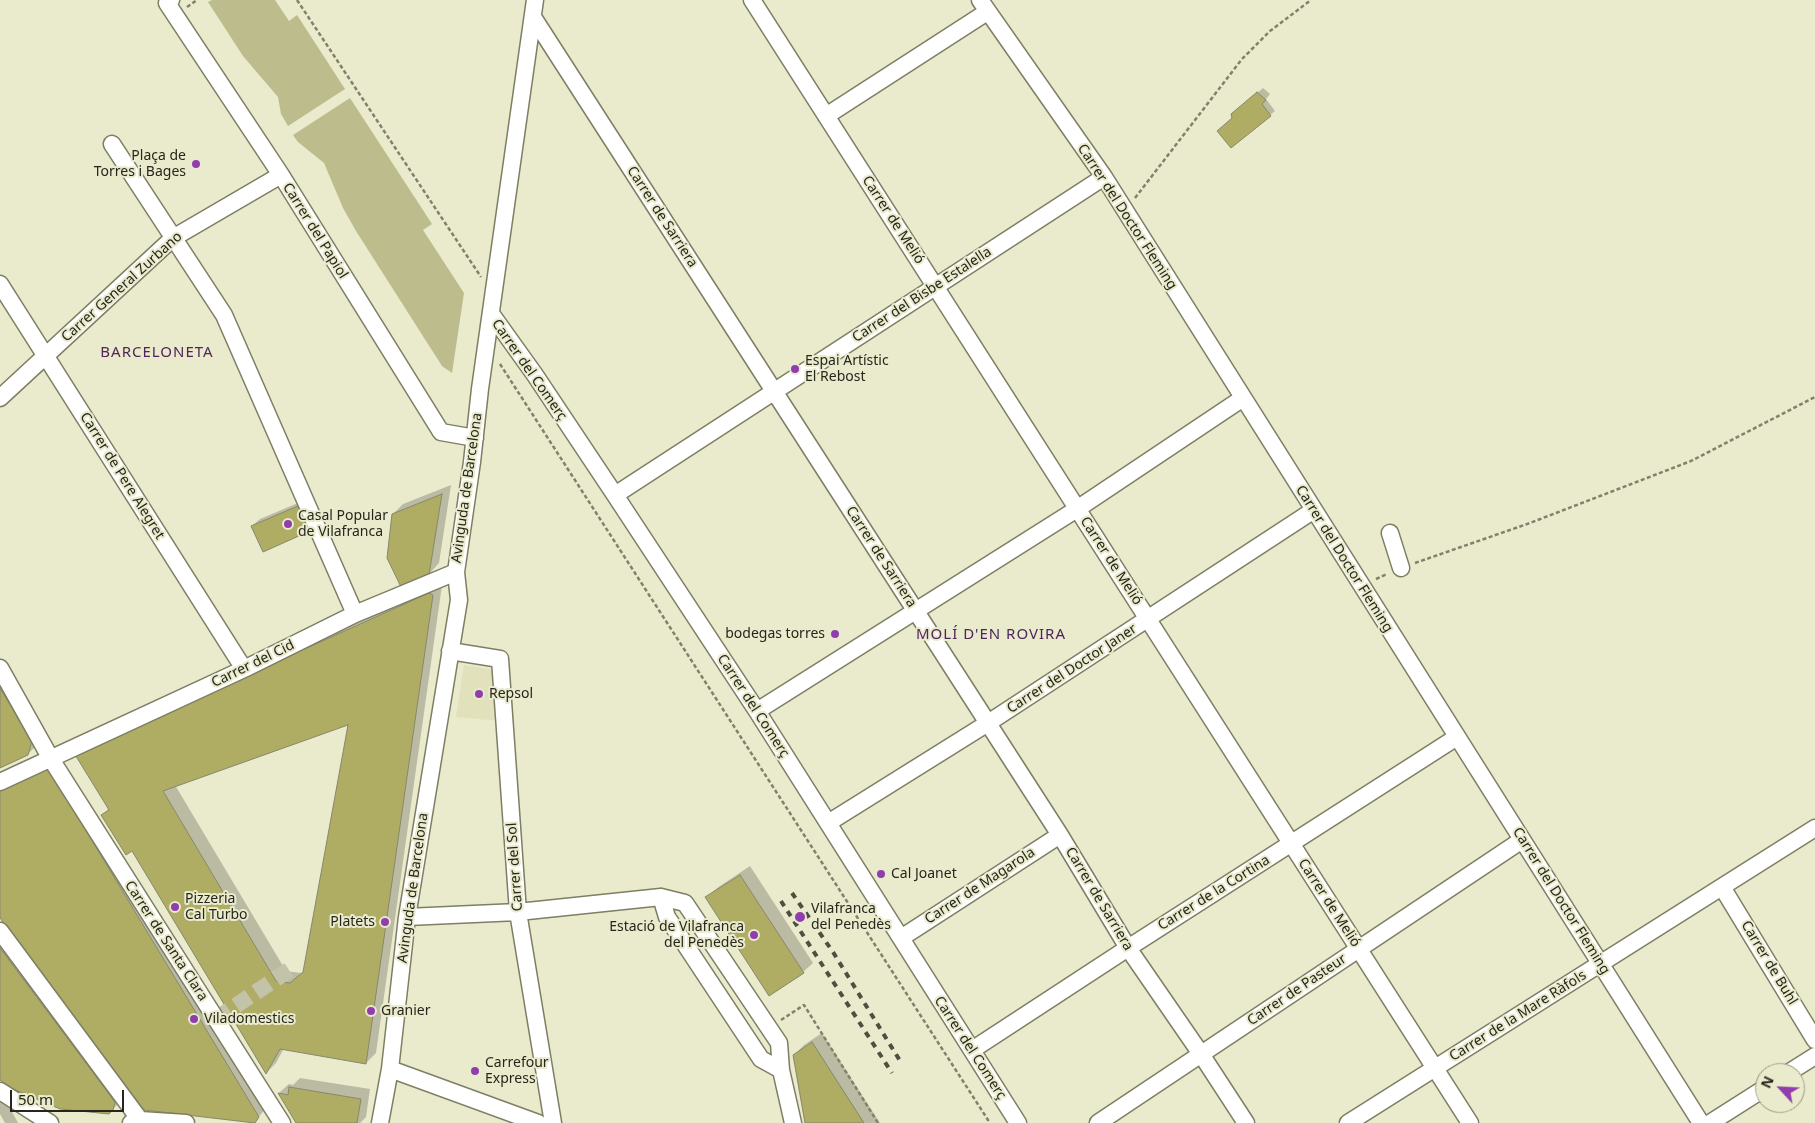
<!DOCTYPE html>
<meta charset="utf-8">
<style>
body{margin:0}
#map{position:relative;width:1815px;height:1123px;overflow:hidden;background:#eaeacd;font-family:"Noto Sans",sans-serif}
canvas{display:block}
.north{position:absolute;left:1755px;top:1063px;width:50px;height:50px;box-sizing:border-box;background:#eaeacd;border:1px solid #9c9c86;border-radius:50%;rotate:295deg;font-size:14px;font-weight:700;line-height:20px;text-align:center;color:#26261c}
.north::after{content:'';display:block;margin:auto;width:18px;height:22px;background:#903ead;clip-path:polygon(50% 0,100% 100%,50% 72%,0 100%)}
.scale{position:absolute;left:10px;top:1090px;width:114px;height:22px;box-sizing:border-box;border:2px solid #26261c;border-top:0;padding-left:6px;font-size:15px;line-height:18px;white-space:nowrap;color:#26261c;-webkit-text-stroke:4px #eaeacd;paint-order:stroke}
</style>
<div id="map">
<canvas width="1815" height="1123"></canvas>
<div class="north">N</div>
<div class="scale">50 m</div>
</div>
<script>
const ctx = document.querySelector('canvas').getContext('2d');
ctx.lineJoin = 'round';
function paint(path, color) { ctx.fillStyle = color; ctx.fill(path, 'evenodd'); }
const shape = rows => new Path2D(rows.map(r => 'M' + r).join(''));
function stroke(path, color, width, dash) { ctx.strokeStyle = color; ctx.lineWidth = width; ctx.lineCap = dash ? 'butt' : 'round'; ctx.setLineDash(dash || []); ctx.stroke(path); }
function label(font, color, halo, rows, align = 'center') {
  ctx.font = font + ' "Noto Sans",sans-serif'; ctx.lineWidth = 4; ctx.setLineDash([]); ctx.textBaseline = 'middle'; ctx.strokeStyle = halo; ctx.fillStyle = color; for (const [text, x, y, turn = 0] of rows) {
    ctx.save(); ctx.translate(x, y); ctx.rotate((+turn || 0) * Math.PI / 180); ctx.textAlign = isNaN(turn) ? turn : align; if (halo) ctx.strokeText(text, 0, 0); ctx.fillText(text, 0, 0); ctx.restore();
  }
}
paint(shape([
 [464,665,495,670,501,721,456,717]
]), '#e1e1bc');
paint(shape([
 [212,0,275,0,289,21,297,15,345,89,288,126,281,114,278,97,243,56,208,2],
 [350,98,432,224,423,230,464,293,452,373,442,366,356,231,343,208,324,163,298,142,293,135]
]), '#bdbc8c');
paint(shape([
 [1263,88,1270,94,1266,99,1275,111,1270,115,1233,118,1238,110],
 [451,485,439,563,429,574,393,514,403,504],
 [305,500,309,530,252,526,260,519],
 [439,584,442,585,376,1053,366,1063,284,1048,276,1063,267,1072,133,850,103,815,109,808,86,744],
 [350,723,305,971,301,973,286,971,175,785],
 [0,662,38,744,28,754,0,767],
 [49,758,268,1106,255,1121,0,916],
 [750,866,813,963,803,972,707,898,717,888],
 [0,925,123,1099,113,1109,0,1078],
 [822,1033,880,1123,807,1123,794,1055,804,1045],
 [300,1078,370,1089,366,1117,360,1123,297,1123,279,1093,289,1084,293,1085],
 [0,1090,1,1091,18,1123,5,1123,0,1114]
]), '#0003');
const building = shape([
 [1257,92,1266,100,1262,104,1271,116,1231,148,1217,131,1232,118,1231,114,1257,92],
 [442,494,429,575,401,587,387,558,392,514,442,494],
 [298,506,310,531,263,552,251,526,298,506],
 [429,593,433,595,366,1064,280,1049,266,1074,132,851,126,855,101,815,109,810,74,753,429,593],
 [348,725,303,972,290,983,276,981,163,791,348,725],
 [0,688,32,741,28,755,0,768,0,688],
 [38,767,50,771,259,1117,255,1123,144,1110,0,918,0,785,38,767],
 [740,875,804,973,769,996,705,897,740,875],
 [0,948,115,1102,113,1110,109,1114,60,1109,13,1089,0,1080,0,948],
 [812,1042,864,1123,805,1123,793,1055,812,1042],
 [289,1087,361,1099,357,1123,296,1123,278,1093,288,1095,289,1087]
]);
paint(building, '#afac64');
stroke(building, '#87876c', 1);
stroke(shape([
 [216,1019,289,970]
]), '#c3c3aa', 16, [16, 8]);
const minor = shape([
 [171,0,167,3,281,175,441,432,475,438],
 [752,0,1470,1123],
 [980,0,1104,177,1701,1123],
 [533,17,1060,835,1128,948,1201,1054,1246,1123],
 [826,116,987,12],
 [112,144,224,315,355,614],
 [0,284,244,669],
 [492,315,535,375,615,495,757,711,1018,1123],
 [0,398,173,238,281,175],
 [615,495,1104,177],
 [1390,533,1401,568],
 [450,651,500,659,518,912,553,1123],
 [0,668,51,759,282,1123],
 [757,711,1077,509,1243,398],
 [0,782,244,669,355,614,456,572],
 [828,823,988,723,1314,510],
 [1722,887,1815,1040],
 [661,897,667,917,761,1059,781,1070],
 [407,917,518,912,661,897,685,903,779,1043,781,1070,793,1123],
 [0,931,140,1120],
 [901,938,1060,835],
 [972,1050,1128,948,1457,737],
 [390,1069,538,1123],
 [1788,1073,1815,1056],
 [0,1091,50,1123],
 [131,1123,140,1120,186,1123],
 [380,1123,390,1069,407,917,459,600,456,572,472,462,480,389,535,0],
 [1098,1123,1522,840],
 [1348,1123,1815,828],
 [1710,1123,1765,1088]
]);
stroke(minor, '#7e7e64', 19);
stroke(shape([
 [297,0,481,277],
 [187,7,197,0],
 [1135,198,1242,59,1270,31,1311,0],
 [500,364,990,1123],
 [1415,563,1530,523,1691,461,1815,397],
 [1376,579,1387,574],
 [781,1020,804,1005,878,1123]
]), '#81816e', 2.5, [4, 2.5]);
stroke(minor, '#fff', 16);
stroke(shape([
 [792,893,833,952,902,1064],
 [781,901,892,1073]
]), '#4f4f41', 4, [6, 6]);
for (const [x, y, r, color] of [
 [196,164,5,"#903ead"],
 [795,369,5,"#903ead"],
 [288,524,5,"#903ead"],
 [835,634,5,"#903ead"],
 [479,694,5,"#903ead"],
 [881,874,5,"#903ead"],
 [175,907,5,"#903ead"],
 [800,917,6,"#903ead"],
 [385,922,5,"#903ead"],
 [754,935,5,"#903ead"],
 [371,1011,5,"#903ead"],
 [194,1019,5,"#903ead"],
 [475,1071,5,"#903ead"]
]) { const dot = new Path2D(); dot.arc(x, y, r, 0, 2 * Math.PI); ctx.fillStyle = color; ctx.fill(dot); stroke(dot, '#eaeacd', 2); }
label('14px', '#26261c', '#eaeacd', [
 ["Plaça de",186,156,"right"],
 ["Torres i Bages",186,172,"right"],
 ["Espai Artístic",805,361],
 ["El Rebost",805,377],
 ["Casal Popular",298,516],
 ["de Vilafranca",298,532],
 ["bodegas torres",825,634,"right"],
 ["Repsol",489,694],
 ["Cal Joanet",891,874],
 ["Pizzeria",185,899],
 ["Cal Turbo",185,915],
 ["Vilafranca",811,909],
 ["del Penedès",811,925],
 ["Platets",375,922,"right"],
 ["Estació de Vilafranca",744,927,"right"],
 ["del Penedès",744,943,"right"],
 ["Granier",381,1011],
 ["Viladomestics",204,1019],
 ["Carrefour",485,1063],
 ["Express",485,1079]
], 'left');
label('14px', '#26261c', '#eaeacd', [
 ["Carrer de Sarriera",662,217,57],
 ["Carrer del Doctor Fleming",1127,217,57],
 ["Carrer de Melió",893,220,57],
 ["Carrer del Papiol",315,231,58],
 ["Carrer General Zurbano",122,287,-42],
 ["Carrer del Bisbe Estalella",922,295,-33],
 ["Carrer del Comerç",529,370,55],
 ["Carrer de Pere Alegret",122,476,58],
 ["Avinguda de Barcelona",467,488,-82],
 ["Carrer de Sarriera",881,557,57],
 ["Carrer del Doctor Fleming",1344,559,58],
 ["Carrer de Melió",1111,561,57],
 ["Carrer del Cid",253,664,-26],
 ["Carrer del Doctor Janer",1072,669,-33],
 ["Carrer del Comerç",753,706,57],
 ["Carrer del Sol",515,867,-94],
 ["Carrer de Magarola",980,886,-33],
 ["Avinguda de Barcelona",413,888,-82],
 ["Carrer de la Cortina",1214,893,-32],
 ["Carrer de Sarriera",1099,899,59],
 ["Carrer del Doctor Fleming",1561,901,58],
 ["Carrer de Melió",1329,903,57],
 ["Carrer de Santa Clara",166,941,57],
 ["Carrer de Buhl",1769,963,59],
 ["Carrer de Pasteur",1297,990,-34],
 ["Carrer de la Mare Ràfols",1518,1016,-32],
 ["Carrer del Comerç",970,1048,57]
]);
ctx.letterSpacing = '1px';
label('15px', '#4e265c', '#eaeacd', [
 ["BARCELONETA",157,353],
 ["MOLÍ D'EN ROVIRA",991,635]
]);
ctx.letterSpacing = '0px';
</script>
